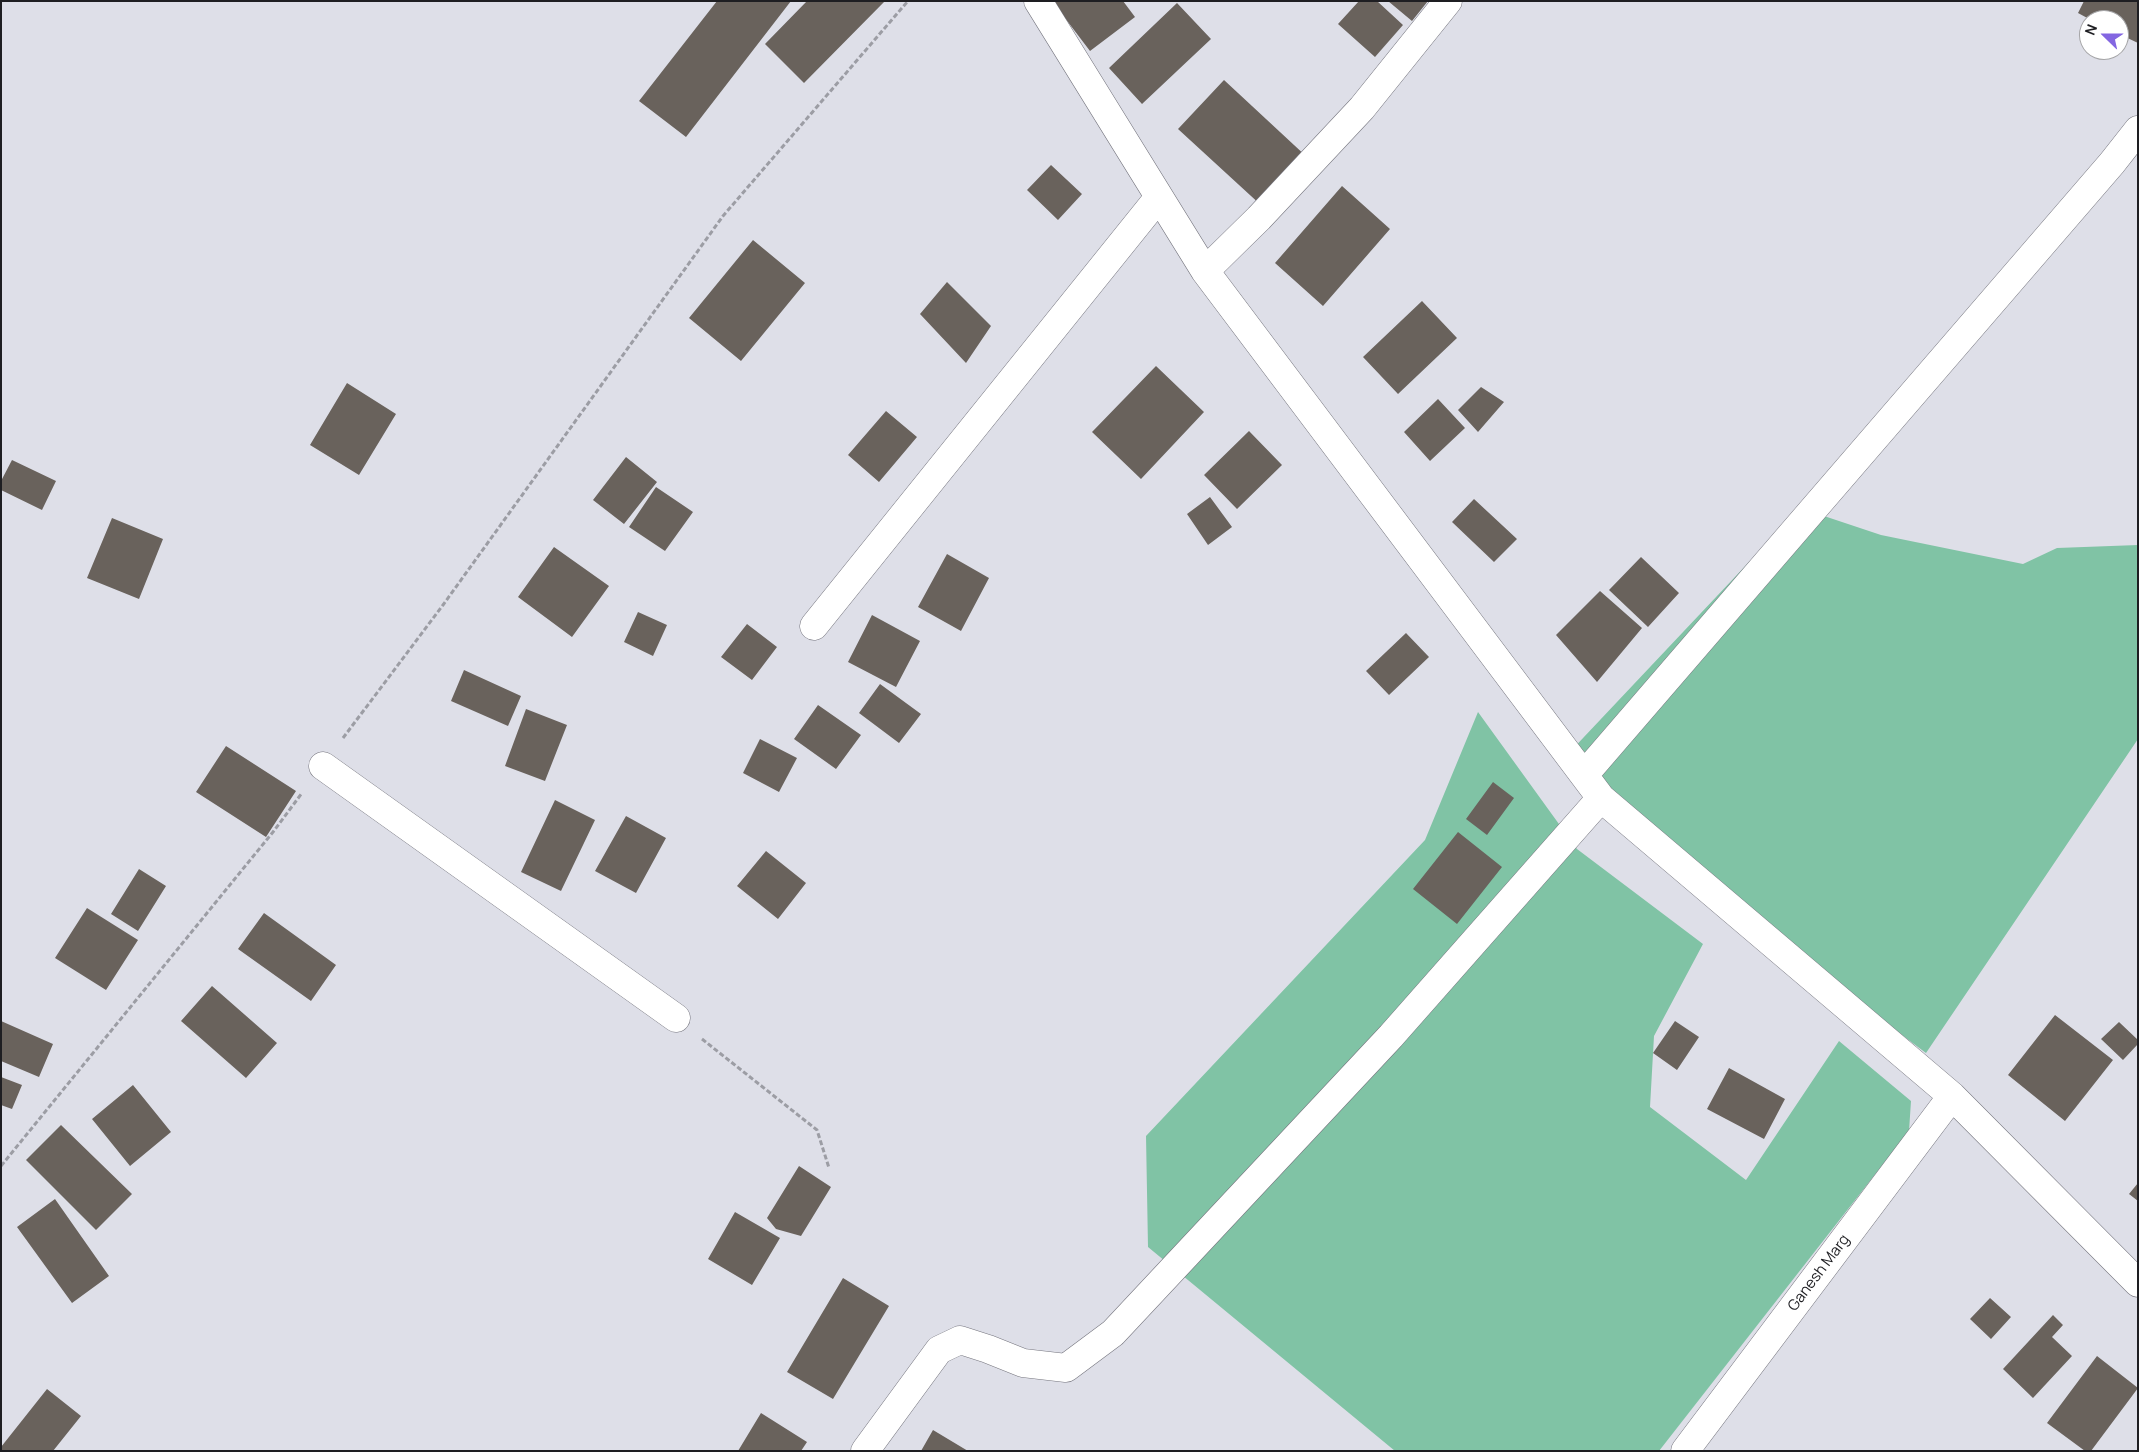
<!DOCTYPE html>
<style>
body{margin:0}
#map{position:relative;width:2139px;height:1452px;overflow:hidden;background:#dedfe8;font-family:Manrope,sans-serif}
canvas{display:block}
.frame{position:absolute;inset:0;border:2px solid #1e1e22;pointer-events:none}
.north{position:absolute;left:2079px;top:10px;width:50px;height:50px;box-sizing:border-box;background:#fff;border:1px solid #a5a5a7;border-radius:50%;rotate:292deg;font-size:14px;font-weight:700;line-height:20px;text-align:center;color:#1e1e22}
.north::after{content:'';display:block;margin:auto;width:18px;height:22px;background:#8366e1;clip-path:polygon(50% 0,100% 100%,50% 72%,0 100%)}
</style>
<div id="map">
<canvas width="2139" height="1452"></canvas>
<div class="frame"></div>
<div class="north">N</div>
</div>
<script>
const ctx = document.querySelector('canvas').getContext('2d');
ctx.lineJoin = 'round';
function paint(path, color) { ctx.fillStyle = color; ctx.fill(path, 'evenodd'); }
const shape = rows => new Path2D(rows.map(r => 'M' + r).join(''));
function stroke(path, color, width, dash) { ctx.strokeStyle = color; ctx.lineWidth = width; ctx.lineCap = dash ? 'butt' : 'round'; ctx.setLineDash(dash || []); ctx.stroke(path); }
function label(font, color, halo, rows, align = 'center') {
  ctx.font = font + ' Manrope,sans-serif'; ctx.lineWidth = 5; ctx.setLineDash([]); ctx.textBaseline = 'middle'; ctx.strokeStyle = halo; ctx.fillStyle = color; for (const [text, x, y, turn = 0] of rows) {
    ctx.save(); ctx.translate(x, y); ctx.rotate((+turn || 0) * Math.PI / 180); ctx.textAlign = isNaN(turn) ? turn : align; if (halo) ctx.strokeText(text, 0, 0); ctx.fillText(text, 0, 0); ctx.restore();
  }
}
paint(shape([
 [1800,508,1881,535,2023,564,2057,548,2138,545,2138,739,1926,1053,1611,817,1567,755],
 [1478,712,1577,849,1703,944,1654,1036,1650,1107,1746,1180,1839,1041,1911,1101,1909,1131,1659,1451,1395,1451,1148,1247,1146,1136,1425,840]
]), '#80c3a5');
paint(shape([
 [717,1,791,1,686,137,639,101],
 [807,1,885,1,804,83,765,44],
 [1052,1,1123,1,1135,17,1090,51],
 [1359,1,1377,1,1403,25,1375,57,1338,24],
 [1388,1,1428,1,1412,21],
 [2084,1,2138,1,2138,43,2119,34,2119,20,2091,20,2078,13],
 [1177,3,1211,39,1142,104,1109,68],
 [1224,80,1308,158,1263,207,1178,129],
 [1051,165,1082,194,1058,220,1027,190],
 [1342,186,1390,229,1323,306,1275,263],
 [753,240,805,283,741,361,689,318],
 [947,282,991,326,966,363,920,314],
 [1422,301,1457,338,1398,394,1363,357],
 [1156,366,1204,412,1141,479,1092,432],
 [347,383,396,414,359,475,310,445],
 [1481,387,1504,402,1478,432,1458,410],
 [1438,399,1465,428,1430,461,1404,432],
 [886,411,917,437,879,482,848,455],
 [1249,431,1282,465,1237,509,1204,475],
 [626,457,657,482,624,524,593,500],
 [12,460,56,481,42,510,1,490,1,481],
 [656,487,693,512,665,551,629,527],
 [1210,497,1232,527,1208,545,1187,514],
 [1474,499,1517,539,1494,562,1452,522],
 [112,518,163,539,139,599,87,578],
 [554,547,609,586,572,637,518,597],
 [947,554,989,578,961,631,918,607],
 [1641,557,1679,593,1648,627,1609,590],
 [1600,591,1642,628,1597,682,1556,635],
 [638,612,667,625,653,656,624,642],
 [872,615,920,641,896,687,848,662],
 [747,624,777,647,752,680,721,657],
 [1406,633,1429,657,1389,695,1366,671],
 [464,670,521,696,508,726,451,701],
 [880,684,921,714,899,743,859,713],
 [818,705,861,735,836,769,794,739],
 [526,709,567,725,545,781,505,766],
 [760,739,797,758,779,792,743,773],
 [226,746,296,791,266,837,196,792],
 [1493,782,1514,798,1487,835,1466,819],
 [555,800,595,820,561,891,521,872],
 [626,816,666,838,636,893,595,871],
 [1458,832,1502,867,1457,924,1413,889],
 [766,851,806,883,778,919,737,886],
 [139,869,166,886,138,931,111,914],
 [87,908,138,940,106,990,55,958],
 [264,913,336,965,311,1001,238,949],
 [212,986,277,1043,246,1078,181,1021],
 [2055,1015,2113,1060,2065,1121,2008,1075],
 [1,1021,53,1044,39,1077,1,1061],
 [1675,1021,1699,1037,1677,1070,1653,1053],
 [2119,1022,2138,1040,2138,1044,2123,1060,2101,1039],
 [1729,1068,1785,1099,1764,1139,1707,1109],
 [1,1077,22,1085,12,1109,1,1105],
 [133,1085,171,1132,130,1166,92,1119],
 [61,1125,132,1194,96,1230,26,1160],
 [799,1166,831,1187,801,1236,776,1229,767,1218],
 [2138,1183,2138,1201,2129,1194],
 [55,1199,109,1276,72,1303,17,1227],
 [735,1212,780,1238,752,1285,708,1259],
 [843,1278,889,1306,833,1399,787,1372],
 [1990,1298,2011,1317,1991,1339,1970,1319],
 [2053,1315,2063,1325,2052,1337,2072,1356,2033,1398,2003,1369],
 [2097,1356,2138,1388,2091,1451,2085,1451,2047,1423],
 [47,1389,81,1416,53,1451,1,1451,1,1447],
 [761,1413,807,1442,801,1451,738,1451],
 [933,1430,968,1451,921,1451]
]), '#69625c');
const minor = shape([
 [1038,1,1205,271,1601,798,1952,1096,2138,1283],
 [1205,271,1259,218,1362,108,1448,1],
 [814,626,1159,197],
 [323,766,676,1018],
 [1584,775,2112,163,2138,130],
 [865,1451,939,1350,960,1340,988,1349,1023,1363,1066,1368,1113,1333,1391,1036,1601,798],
 [1685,1451,1952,1096]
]);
stroke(minor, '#75757e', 29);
stroke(shape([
 [343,738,443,605,723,216,908,1],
 [702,1039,817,1130,829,1168],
 [1,1166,273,832,302,793]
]), '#9c9da4', 3, [5, 2.5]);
stroke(minor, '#fff', 28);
label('15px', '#1e1e22', '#fff', [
 ["Ganesh Marg",1819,1273,-53]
]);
</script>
